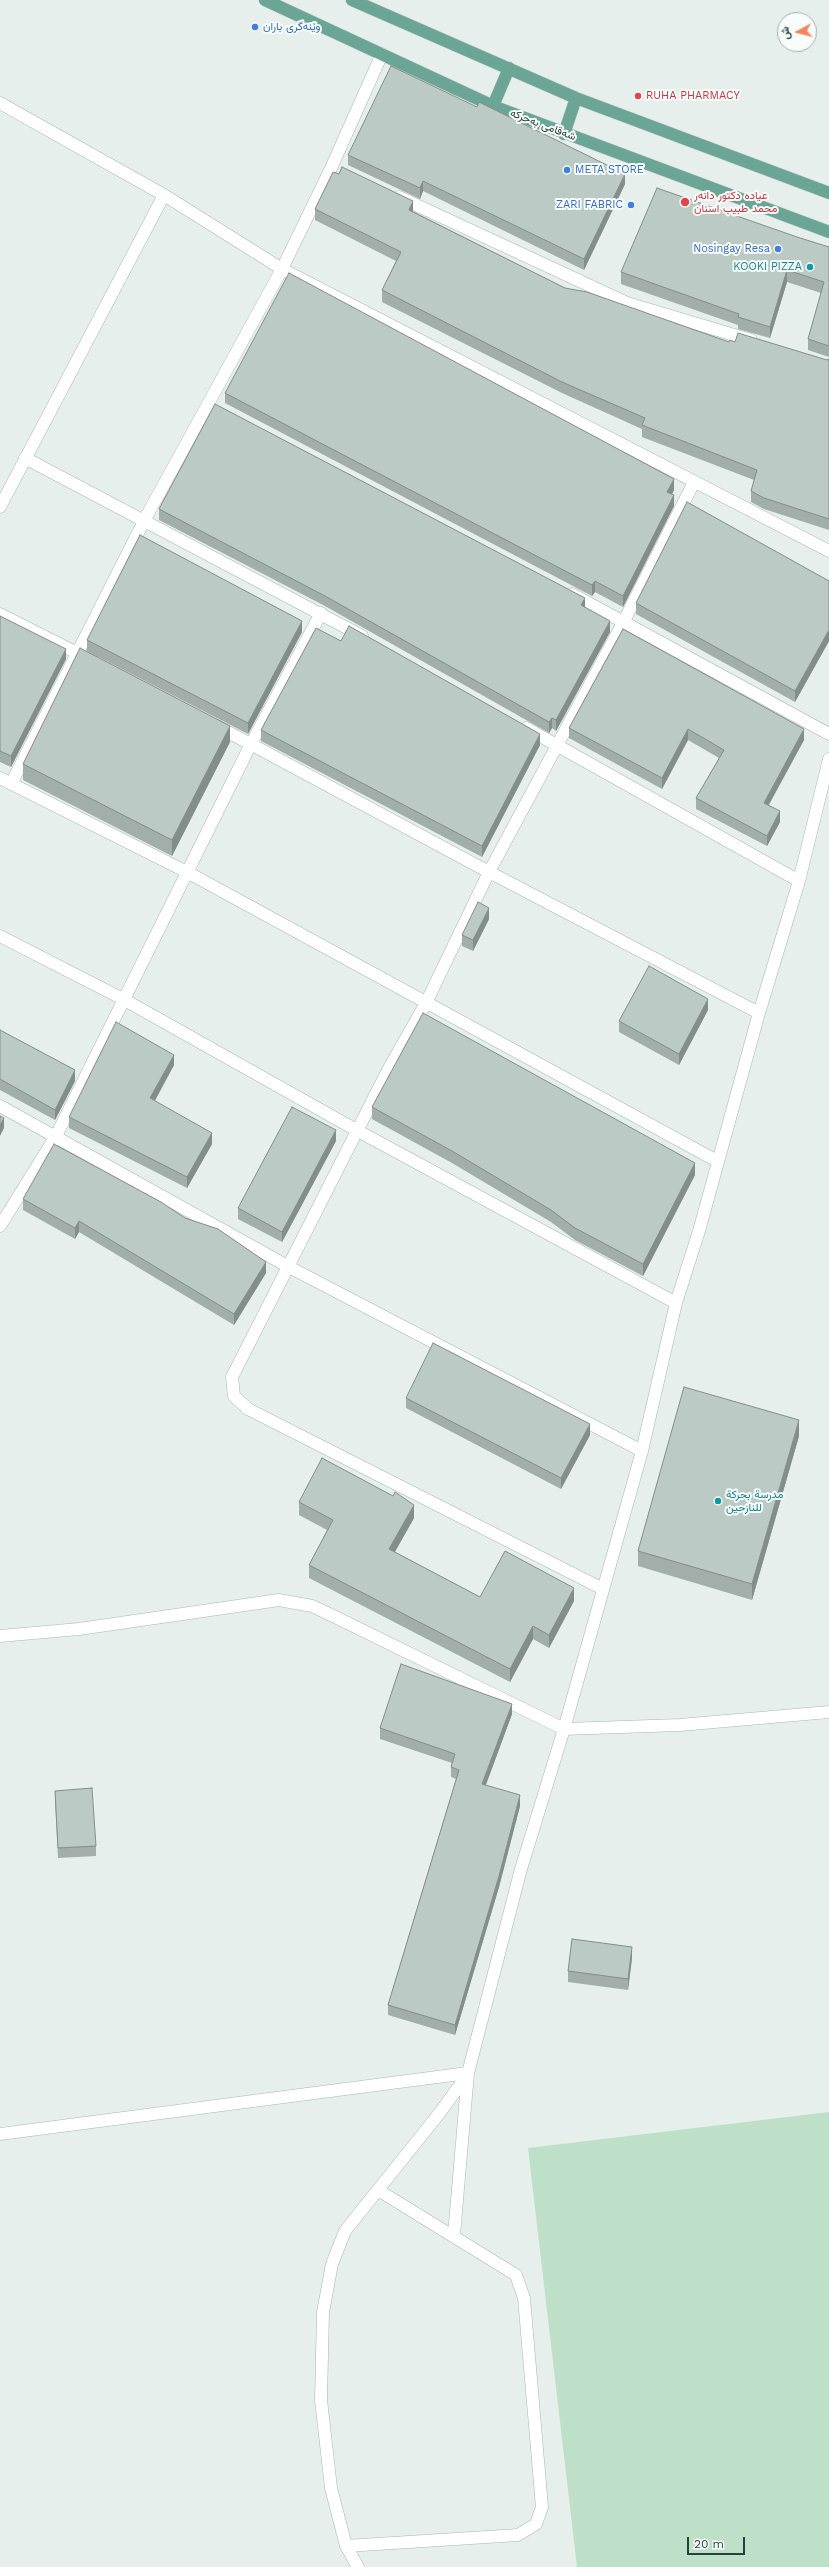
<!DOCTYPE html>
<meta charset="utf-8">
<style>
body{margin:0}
#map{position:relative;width:829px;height:2567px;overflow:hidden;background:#e6efeb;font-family:"Work Sans",Vazirmatn,sans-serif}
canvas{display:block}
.north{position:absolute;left:777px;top:12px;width:40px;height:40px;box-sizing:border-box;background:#f7fbf9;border:1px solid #a3b1ad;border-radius:50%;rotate:263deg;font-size:11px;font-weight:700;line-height:16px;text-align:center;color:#24423a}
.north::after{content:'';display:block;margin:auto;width:14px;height:18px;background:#f4845f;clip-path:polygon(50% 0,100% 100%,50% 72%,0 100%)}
.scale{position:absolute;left:687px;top:2537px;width:58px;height:18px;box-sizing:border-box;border:2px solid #24423a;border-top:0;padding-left:5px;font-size:12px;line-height:14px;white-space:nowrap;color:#24423a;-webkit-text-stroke:3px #f7fbf9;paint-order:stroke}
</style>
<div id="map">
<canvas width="829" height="2567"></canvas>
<div class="north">ش</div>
<div class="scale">20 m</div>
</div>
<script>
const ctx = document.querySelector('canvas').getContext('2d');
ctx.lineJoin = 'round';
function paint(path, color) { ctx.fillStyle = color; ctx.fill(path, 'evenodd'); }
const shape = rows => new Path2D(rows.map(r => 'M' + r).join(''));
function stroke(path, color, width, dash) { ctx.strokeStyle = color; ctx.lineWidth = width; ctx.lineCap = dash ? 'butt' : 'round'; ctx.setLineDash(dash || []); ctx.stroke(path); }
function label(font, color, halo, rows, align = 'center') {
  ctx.font = font + ' "Work Sans",Vazirmatn,sans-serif'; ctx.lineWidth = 4; ctx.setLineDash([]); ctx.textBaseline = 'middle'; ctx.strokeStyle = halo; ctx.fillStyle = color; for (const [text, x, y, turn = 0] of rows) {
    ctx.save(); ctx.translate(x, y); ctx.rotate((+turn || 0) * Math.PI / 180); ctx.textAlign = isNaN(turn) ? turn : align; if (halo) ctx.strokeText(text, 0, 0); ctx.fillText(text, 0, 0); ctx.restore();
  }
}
paint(shape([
 [829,2112,829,2567,577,2567,528,2148]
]), '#bfe0c8');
const street = shape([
 [0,103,164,195,282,269,829,551],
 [399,197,627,303,751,340],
 [25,458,362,636],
 [0,507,164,195],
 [572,594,829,734],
 [0,614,93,661],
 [215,725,489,872,759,1013],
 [526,728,799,881],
 [0,778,187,872,717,1161],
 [11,784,145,519,282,269,332,166,382,54],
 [0,936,123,999,358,1131,676,1303],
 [0,1106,289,1267,642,1451],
 [0,1226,56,1136,251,744,321,613],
 [603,1589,248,1409,234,1396,232,1377,387,1072,426,1003,489,872,624,621,694,482],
 [0,1636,79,1629,279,1600,312,1606,327,1613,564,1729,680,1725,829,1712],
 [0,2134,468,2073],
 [454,2235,468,2073,521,1869,564,1729,642,1451,676,1303,699,1231,759,1013,799,881,829,759],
 [346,2546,518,2535,536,2524,542,2507,524,2298,516,2275,378,2190],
 [358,2567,346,2546,331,2488,321,2400,323,2312,332,2264,345,2231,438,2115,468,2074]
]);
const primary = shape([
 [265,0,493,106,829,232],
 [352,0,576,98,829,193],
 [493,106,509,68],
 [564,134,576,98]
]);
stroke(street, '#a8b8b2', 13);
stroke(primary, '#c2cac8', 13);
stroke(street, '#fff', 12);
stroke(primary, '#6aa596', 12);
paint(shape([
 [348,155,625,184,584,270,423,191,420,199,348,165],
 [339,174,565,288,729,342,735,342,827,360,829,359,829,530,764,509,751,502,751,491,754,480,642,437,642,429,562,393,382,302,382,290,396,261,315,220,315,209],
 [797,237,829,247,829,357,808,350,808,339,821,293,787,282,770,338,738,329,738,325,621,284,621,272],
 [225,393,674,490,672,494,674,506,623,607,595,592,592,596,225,403],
 [159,509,585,608,610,632,556,731,552,728,549,733,325,606,159,520],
 [829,581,829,641,795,702,636,614,636,603],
 [0,616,66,659,11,767,0,762],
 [623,629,804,740,769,805,780,822,767,846,696,809,696,798,719,758,688,740,662,789,569,738,569,728],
 [302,632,248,734,87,651,87,640],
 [261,730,540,745,482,857,261,741],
 [230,742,172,856,23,780,23,764],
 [489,919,473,951,462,946,462,935],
 [708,1010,679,1065,619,1032,619,1021],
 [0,1030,75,1081,55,1120,0,1090],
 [174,1065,155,1101,212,1144,187,1188,69,1128,69,1117],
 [372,1107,695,1175,643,1276,575,1240,551,1222,452,1163,372,1119],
 [336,1141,282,1242,238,1219,238,1208],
 [23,1199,266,1273,234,1325,79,1232,75,1239,23,1210],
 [406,1398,590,1435,561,1489,406,1408],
 [799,1436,752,1600,638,1566,638,1551],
 [299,1502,414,1518,395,1552,480,1597,574,1601,549,1648,533,1639,510,1682,309,1578,309,1565,327,1530,299,1515],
 [512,1714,486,1785,520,1806,499,1887,455,2035,388,2015,388,2005,456,1779,451,1777,451,1767,452,1763,380,1739,380,1728],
 [55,1791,96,1846,96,1856,58,1858,55,1801],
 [632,1958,628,1990,568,1982,568,1971]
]), '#a1aea9');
paint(shape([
 [625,174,625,184,584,270,584,259],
 [423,181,423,191,420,199,420,188],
 [413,201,413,212,409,210],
 [787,270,787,282,770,338,770,327],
 [674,479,674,490,667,503,667,492],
 [674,495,674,506,623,607,623,596],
 [595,581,595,592,592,596,592,585],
 [585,598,585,609,581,605],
 [302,621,302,632,248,734,248,723],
 [610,621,610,632,556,731,556,720],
 [829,630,829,641,795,702,795,691],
 [66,649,66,659,11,767,11,756],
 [552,718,552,728,549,733,549,722],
 [230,726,230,742,172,856,172,840],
 [688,729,688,740,662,789,662,778],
 [804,729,804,740,764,813,764,803],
 [540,734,540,745,482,857,482,846],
 [780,811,780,822,767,846,767,836],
 [489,908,489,919,473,951,473,940],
 [708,999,708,1010,679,1065,679,1054],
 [174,1055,174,1065,150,1109,150,1098],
 [75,1070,75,1081,55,1120,55,1110],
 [4,1118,4,1128,0,1136,0,1125],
 [336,1130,336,1141,282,1242,282,1232],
 [212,1133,212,1144,187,1188,187,1177],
 [695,1163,695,1175,643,1276,643,1264],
 [79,1221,79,1232,75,1239,75,1228],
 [266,1262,266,1273,234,1325,234,1314],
 [799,1420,799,1436,752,1600,752,1584],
 [590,1424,590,1435,561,1489,561,1478],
 [414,1505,414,1518,389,1562,389,1549],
 [574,1588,574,1601,549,1648,549,1635],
 [533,1626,533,1639,510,1682,510,1669],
 [512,1704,512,1714,482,1795,482,1784],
 [520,1795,520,1806,499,1887,455,2035,455,2025],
 [632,1947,632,1958,628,1990,628,1979]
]), '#838d89');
const building = shape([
 [391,66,477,107,479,102,625,174,584,259,423,181,420,188,348,155,391,66],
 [342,167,413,201,409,210,565,288,587,292,729,342,730,340,735,342,738,333,827,360,829,359,829,519,764,498,751,491,757,470,642,425,645,418,562,382,382,290,401,252,315,209,333,172,339,174,342,167],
 [657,188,797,237,829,247,829,346,808,339,824,282,787,270,770,327,738,317,739,314,621,272,657,188],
 [289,273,674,479,667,492,674,495,623,596,595,581,592,585,225,393,289,273],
 [215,404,585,598,581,605,610,621,556,720,552,718,549,722,325,596,159,509,215,404],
 [687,502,829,581,829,630,795,691,636,603,687,502],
 [140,535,302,621,248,723,87,640,140,535],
 [0,616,66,649,11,756,0,751,0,616],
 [349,626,540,734,482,846,261,730,316,628,341,641,349,626],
 [623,629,804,729,764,803,780,811,767,836,696,798,724,750,688,729,662,778,569,728,623,629],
 [80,648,230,726,172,840,23,764,80,648],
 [478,902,489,908,473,940,462,935,478,902],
 [649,966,708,999,679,1054,619,1021,649,966],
 [423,1013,695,1163,643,1264,575,1228,551,1210,452,1151,372,1107,423,1013],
 [116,1022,174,1055,150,1098,212,1133,187,1177,69,1117,116,1022],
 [0,1030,75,1070,55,1110,0,1079,0,1030],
 [292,1107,336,1130,282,1232,238,1208,292,1107],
 [0,1116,4,1118,0,1125,0,1116],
 [54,1144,161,1202,185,1218,218,1229,266,1262,234,1314,79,1221,75,1228,23,1199,54,1144],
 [433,1343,590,1424,561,1478,406,1398,433,1343],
 [684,1387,799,1420,752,1584,638,1551,684,1387],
 [322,1458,393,1496,395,1492,414,1505,389,1549,480,1597,505,1551,574,1588,549,1635,533,1626,510,1669,309,1565,333,1520,299,1502,322,1458],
 [401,1664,512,1704,482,1784,520,1795,499,1876,455,2025,388,2005,459,1770,451,1767,455,1754,380,1728,401,1664],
 [92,1788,96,1846,58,1848,55,1791,92,1788],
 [572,1939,632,1947,628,1979,568,1971,572,1939]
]);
paint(building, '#bbcac4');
stroke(building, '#838d89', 1);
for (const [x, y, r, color] of [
 [255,27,4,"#3f7fe0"],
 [638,96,4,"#e0444e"],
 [567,170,4,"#3f7fe0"],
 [685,202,5,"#e0444e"],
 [631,205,4,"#3f7fe0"],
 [778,249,4,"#3f7fe0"],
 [810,267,4,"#0f9aa8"],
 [718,1501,4,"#0f9aa8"]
]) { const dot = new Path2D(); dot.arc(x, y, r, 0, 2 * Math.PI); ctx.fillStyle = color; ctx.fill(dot); stroke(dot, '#f7fbf9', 1.5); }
label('11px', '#366cbe', '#f7fbf9', [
 ["وێنەگری باران",263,27],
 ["META STORE",575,170],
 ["ZARI FABRIC",623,205,"right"],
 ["Nosingay Resa",770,249,"right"]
], 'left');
label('11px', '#be3a42', '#f7fbf9', [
 ["RUHA PHARMACY",646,96],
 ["عياده دكتور دانەر",694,196],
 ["محمد طبيب اسنان",694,209]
], 'left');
label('11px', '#24423a', '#f7fbf9', [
 ["شەقامی بەحرکە",543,125,21]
]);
label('11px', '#0d838f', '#f7fbf9', [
 ["KOOKI PIZZA",802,267],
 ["مدرسة بحركة",726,1495,"left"],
 ["للنازحين",726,1508,"left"]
], 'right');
</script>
